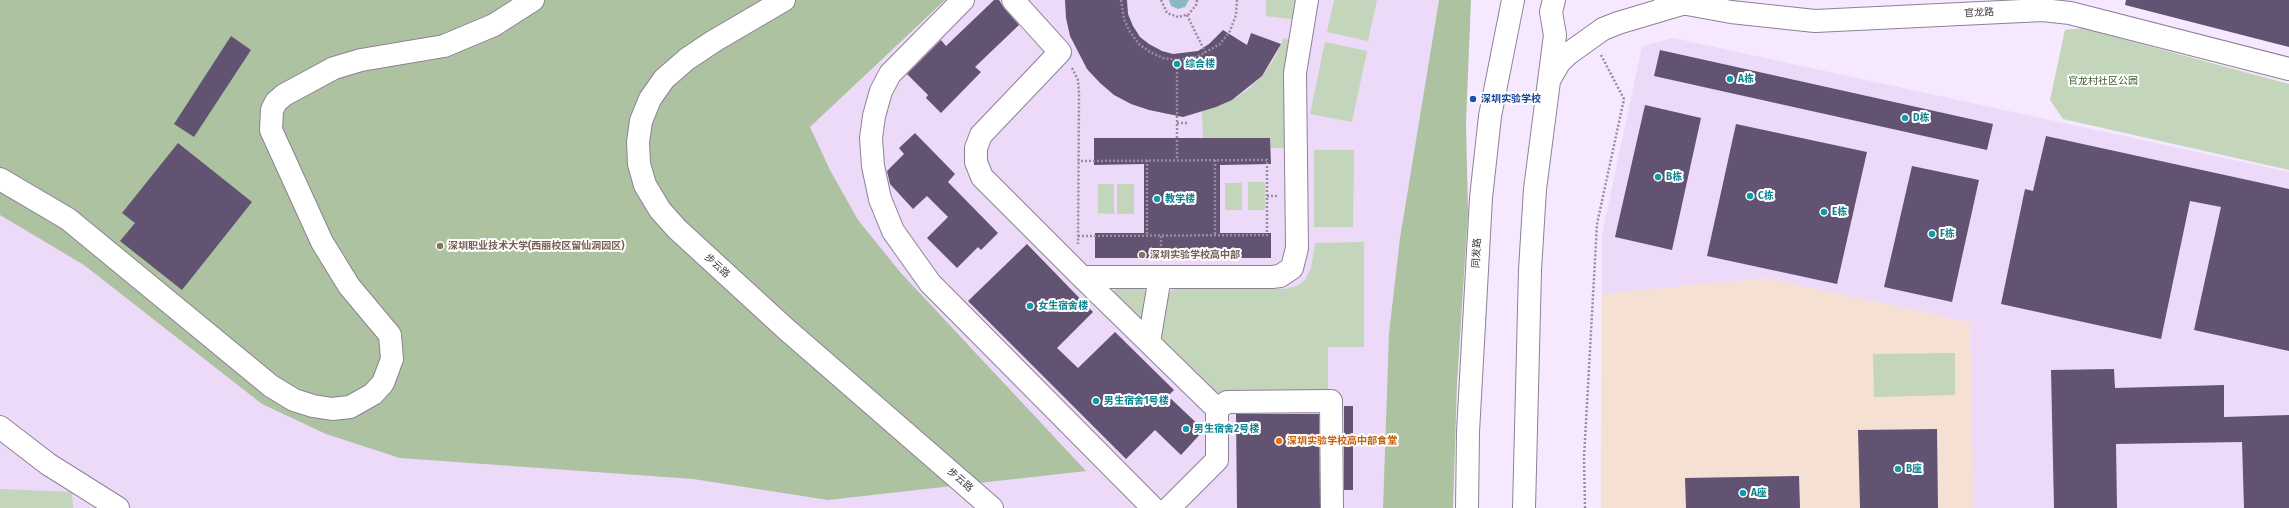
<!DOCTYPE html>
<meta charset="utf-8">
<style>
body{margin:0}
canvas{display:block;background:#f6e8ff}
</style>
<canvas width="2289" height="508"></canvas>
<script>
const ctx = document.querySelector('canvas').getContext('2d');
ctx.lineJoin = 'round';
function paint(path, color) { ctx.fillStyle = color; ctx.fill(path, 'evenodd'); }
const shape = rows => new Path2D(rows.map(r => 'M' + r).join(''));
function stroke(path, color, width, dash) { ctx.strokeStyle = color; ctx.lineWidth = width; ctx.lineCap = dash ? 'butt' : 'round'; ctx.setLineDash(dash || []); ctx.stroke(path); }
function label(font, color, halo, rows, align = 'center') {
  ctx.font = font + ' "Fira Sans","Noto Sans SC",sans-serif'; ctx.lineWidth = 4; ctx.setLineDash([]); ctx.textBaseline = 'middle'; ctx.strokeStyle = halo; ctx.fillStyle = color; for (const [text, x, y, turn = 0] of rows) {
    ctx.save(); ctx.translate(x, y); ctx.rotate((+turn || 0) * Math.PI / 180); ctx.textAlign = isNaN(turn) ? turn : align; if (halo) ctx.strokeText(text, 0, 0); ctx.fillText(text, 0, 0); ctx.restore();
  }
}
paint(shape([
 [1765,278,1970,322,1974,508,1601,508,1602,294]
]), '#f6dfd3');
paint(shape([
 [0,0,1439,0,1400,238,1389,333,1383,508,0,508],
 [1673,38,2289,172,2289,508,1974,508,1970,322,1765,278,1602,294,1602,234,1642,46]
]), '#eddaf8');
paint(shape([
 [1266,0,1300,0,1298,20,1266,16],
 [1334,0,1377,0,1368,41,1327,32],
 [2082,28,2289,84,2289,170,2063,119,2050,100,2065,30],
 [1284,38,1291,41,1286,148,1270,148,1270,138,1203,138,1202,111,1232,100,1246,91,1262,76,1274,59],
 [1325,42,1367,51,1352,122,1310,114],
 [1314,150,1354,150,1353,227,1314,227],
 [1248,182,1265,182,1265,210,1248,210],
 [1225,183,1242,183,1242,210,1225,210],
 [1098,184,1114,184,1114,214,1098,213],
 [1117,184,1134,184,1134,214,1117,214],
 [1364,242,1364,347,1328,347,1328,395,1216,395,1164,345,1159,331,1166,296,1173,289,1284,289,1297,286,1305,280,1311,268,1315,243],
 [1117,288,1141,288,1147,291,1141,319,1138,320,1112,293],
 [1955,353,1955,395,1874,397,1873,354],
 [0,489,72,492,73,508,0,508]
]), '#c3d5ba');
paint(shape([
 [0,0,945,0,810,127,830,170,858,220,900,272,1086,471,828,500,693,479,400,458,326,434,262,404,84,265,0,215],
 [1439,0,1471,0,1466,123,1468,212,1457,384,1453,508,1383,508,1389,333,1400,238]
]), '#acc2a1');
paint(shape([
 [1169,0,1189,0,1185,7,1178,9,1171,6]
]), '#8cb8c5');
paint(shape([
 [994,0,999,0,1004,8,1019,25,975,67,981,72,941,113,926,98,928,95,907,74,941,40,946,46],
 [1065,0,1127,0,1128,14,1133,26,1140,37,1149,44,1162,51,1173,54,1198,51,1209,44,1223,30,1247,45,1251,33,1281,44,1262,76,1232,100,1216,107,1183,117,1149,110,1131,104,1114,95,1100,83,1087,69,1070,36,1066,18],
 [2126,0,2289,0,2289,47,2125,5],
 [231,36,251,50,194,137,174,124],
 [1660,50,1993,124,1987,150,1654,76],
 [1645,105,1701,118,1672,250,1615,237],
 [1736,124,1867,152,1837,284,1707,256],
 [915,133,955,174,948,182,998,233,981,250,978,247,957,268,927,238,948,217,927,196,913,209,890,184,887,171,904,154,899,148],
 [2046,136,2289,189,2289,351,2194,330,2221,207,2190,201,2161,339,2001,304,2025,189,2033,191],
 [1094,138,1270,138,1271,164,1220,165,1220,233,1271,233,1271,258,1095,258,1095,233,1144,233,1144,164,1094,165],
 [178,143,252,202,182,290,120,241,135,223,122,213],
 [1912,166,1979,180,1952,302,1884,287],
 [1027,244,1093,312,1057,348,1078,368,1115,332,1174,390,1168,396,1204,430,1181,455,1155,430,1126,459,968,301],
 [2114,369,2115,388,2224,385,2224,417,2289,415,2289,508,2244,508,2242,442,2116,444,2117,508,2054,508,2051,370],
 [1344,406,1353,406,1353,490,1344,490],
 [1236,414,1319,414,1320,508,1237,508],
 [1937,429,1938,508,1860,508,1858,430],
 [1799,476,1800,508,1686,508,1685,478]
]), '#615371');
const minor = shape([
 [784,0,714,41,687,59,664,79,650,99,641,121,638,142,639,164,645,185,660,210,677,229,786,329,992,508],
 [963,0,890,74,881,91,874,116,871,138,873,166,880,199,893,231,930,283,1153,508],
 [1013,0,1060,52,981,135,976,148,976,162,982,177,1082,277,1217,409,1217,460,1169,508],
 [1665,0,1731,12,1815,21,2043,10,2070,13,2289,69],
 [0,179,68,219,271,386,294,400,313,406,332,409,350,407,373,394,383,383,392,359,390,335,349,286,322,242,271,130,272,110,276,102,284,95,334,68,361,60,444,46,494,25,533,0],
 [1082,277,1272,277,1280,276,1292,268,1297,248,1295,73,1307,0],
 [1149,342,1160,277],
 [1217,409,1227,402,1331,401,1332,508],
 [0,427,48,464,118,508]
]);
const major = shape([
 [1551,77,1559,63,1568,54,1603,29,1618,23,1682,4],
 [1467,508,1468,432,1481,198,1490,116,1513,0],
 [1524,508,1530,270,1535,189,1555,35,1551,12,1554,0]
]);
stroke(minor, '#8e8196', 24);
stroke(major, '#8e8196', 24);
stroke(shape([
 [1121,0,1124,19,1130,32,1139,44,1150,52,1163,58,1177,60,1197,57,1220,44,1230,31,1236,15,1237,0],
 [1161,0,1167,13,1178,17,1189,14,1196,5,1197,0],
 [1187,15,1206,54],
 [1177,60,1177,160],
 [1072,68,1078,80,1079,94,1078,244],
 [1177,123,1187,123],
 [1147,160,1147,235],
 [1215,160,1215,235],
 [1267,196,1277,196],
 [1078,236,1267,235,1267,160,1078,161],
 [1161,258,1161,235],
 [1585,508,1584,458,1597,224,1624,99,1601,55]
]), '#978d9d', 2.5, [2, 2]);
stroke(minor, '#fff', 22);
stroke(major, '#fff', 22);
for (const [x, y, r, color] of [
 [1177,64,4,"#0f9aa8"],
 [1730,79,4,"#0f9aa8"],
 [1473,99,4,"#1a4fb4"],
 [1905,118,4,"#0f9aa8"],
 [1658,177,4,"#0f9aa8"],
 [1750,196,4,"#0f9aa8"],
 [1157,199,4,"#0f9aa8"],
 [1824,212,4,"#0f9aa8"],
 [1932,234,4,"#0f9aa8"],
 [440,246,4,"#8d6e63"],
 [1142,255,4,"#8d6e63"],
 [1030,306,4,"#0f9aa8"],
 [1096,401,4,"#0f9aa8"],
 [1186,429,4,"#0f9aa8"],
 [1279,441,4,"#e8710a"],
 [1898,469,4,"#0f9aa8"],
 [1743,493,4,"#0f9aa8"]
]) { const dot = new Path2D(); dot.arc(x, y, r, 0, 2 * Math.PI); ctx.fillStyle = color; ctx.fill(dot); stroke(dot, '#fff', 1.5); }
label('10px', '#3e3841', '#fff', [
 ["官龙路",1979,13,-3],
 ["同发路",1477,253,-87],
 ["步云路",717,266,42],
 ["步云路",960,480,41]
]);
label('bold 10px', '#0d838f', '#fff', [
 ["综合楼",1185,64],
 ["A栋",1738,79],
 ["D栋",1913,118],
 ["B栋",1666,177],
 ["C栋",1758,196],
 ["教学楼",1165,199],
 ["E栋",1832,212],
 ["F栋",1940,234],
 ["女生宿舍楼",1038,306],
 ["男生宿舍1号楼",1104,401],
 ["男生宿舍2号楼",1194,429],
 ["B座",1906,469],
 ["A座",1751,493]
], 'left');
label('10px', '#3f5c2d', '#fff', [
 ["官龙村社区公园",2103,81]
]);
label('bold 10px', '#164399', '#fff', [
 ["深圳实验学校",1481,99]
], 'left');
label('bold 10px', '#785e54', '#fff', [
 ["深圳职业技术大学(西丽校区留仙洞园区)",448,246],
 ["深圳实验学校高中部",1150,255]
], 'left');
label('bold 10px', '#c56008', '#fff', [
 ["深圳实验学校高中部食堂",1287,441]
], 'left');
</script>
